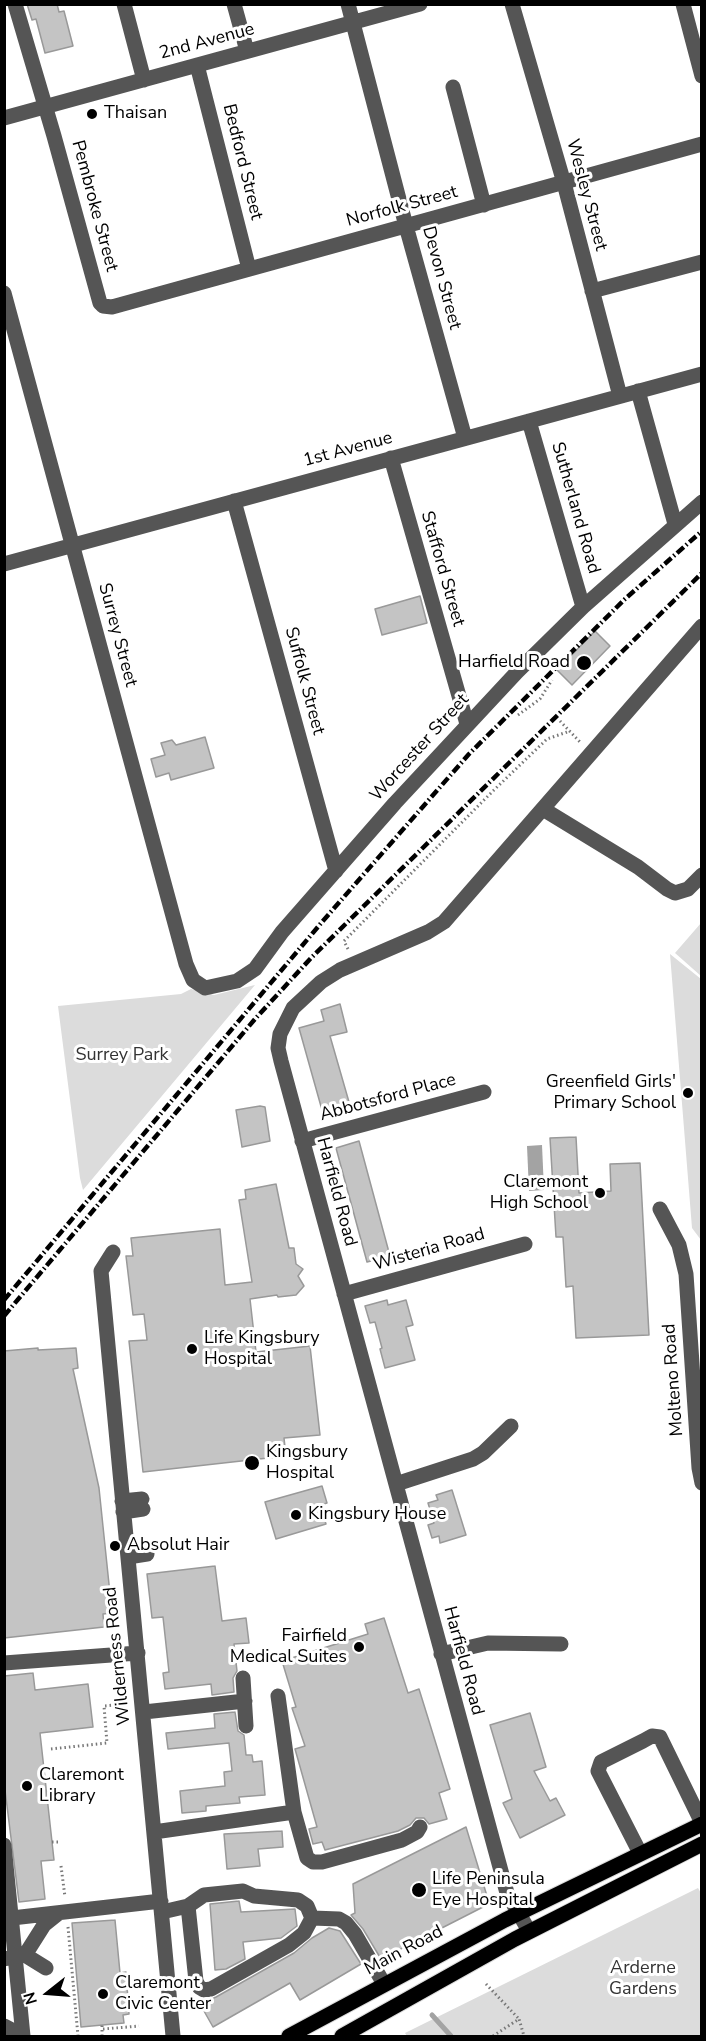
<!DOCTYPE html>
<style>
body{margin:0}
#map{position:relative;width:706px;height:2041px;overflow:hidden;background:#fff;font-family:"Nunito Sans",sans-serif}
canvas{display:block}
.frame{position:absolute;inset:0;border:6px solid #000;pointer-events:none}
.north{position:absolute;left:18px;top:1963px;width:60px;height:60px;-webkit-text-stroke:4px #fff;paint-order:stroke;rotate:253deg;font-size:16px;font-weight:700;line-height:24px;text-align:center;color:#000}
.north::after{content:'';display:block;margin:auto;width:21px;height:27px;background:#000;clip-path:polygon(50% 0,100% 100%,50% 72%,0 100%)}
</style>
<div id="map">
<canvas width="706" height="2041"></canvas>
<div class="frame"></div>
<div class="north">N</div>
</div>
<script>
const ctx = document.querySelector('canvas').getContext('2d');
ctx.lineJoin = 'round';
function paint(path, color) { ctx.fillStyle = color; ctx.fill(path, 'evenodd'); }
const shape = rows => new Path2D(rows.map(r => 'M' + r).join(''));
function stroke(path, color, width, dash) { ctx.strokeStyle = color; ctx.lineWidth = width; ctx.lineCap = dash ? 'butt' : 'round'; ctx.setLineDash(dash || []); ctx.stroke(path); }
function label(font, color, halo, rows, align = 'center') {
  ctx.font = font + ' "Nunito Sans",sans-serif'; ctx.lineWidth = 6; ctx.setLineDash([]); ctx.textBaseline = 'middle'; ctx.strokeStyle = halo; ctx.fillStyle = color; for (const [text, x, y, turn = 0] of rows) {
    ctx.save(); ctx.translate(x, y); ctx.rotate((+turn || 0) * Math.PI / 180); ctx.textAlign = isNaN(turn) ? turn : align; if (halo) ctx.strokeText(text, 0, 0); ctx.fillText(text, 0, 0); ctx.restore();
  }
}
paint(shape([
 [701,923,701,976,675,953],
 [670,954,701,979,701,1240,692,1228],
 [255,985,83,1190,80,1178,58,1006,181,994,191,989,214,995],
 [698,1888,702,1895,701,2036,407,2036,405,2033]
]), '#dcdcdc');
paint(shape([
 [542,1145,544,1190,529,1191,527,1146]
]), '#a3a3a3');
stroke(shape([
 [432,2015,451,2036]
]), '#a3a3a3', 5);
const building = shape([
 [27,4,57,4,59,12,64,11,73,46,45,53,36,19,32,20,27,4],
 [420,596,427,623,382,635,375,609,420,596],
 [595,631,610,646,572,685,557,670,595,631],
 [205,737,214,768,171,780,169,773,156,777,151,759,165,755,161,743,172,740,176,745,205,737],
 [340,1004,347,1032,330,1036,349,1102,322,1110,299,1028,324,1021,321,1010,340,1004],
 [260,1106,265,1107,270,1141,242,1147,236,1110,260,1106],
 [576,1137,579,1193,611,1191,610,1164,640,1163,649,1335,576,1338,573,1286,566,1287,563,1237,556,1237,550,1138,576,1137],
 [359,1141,390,1256,367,1262,336,1148,359,1141],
 [276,1184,289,1248,294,1248,296,1264,303,1269,298,1276,304,1286,296,1295,278,1297,277,1295,250,1299,256,1352,310,1346,320,1435,284,1438,286,1456,143,1472,129,1341,147,1340,144,1314,133,1315,126,1256,133,1256,131,1238,220,1229,225,1285,252,1282,239,1200,246,1199,245,1190,276,1184],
 [387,1300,388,1305,406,1300,413,1325,406,1327,415,1360,385,1368,380,1349,382,1348,375,1322,370,1323,365,1306,387,1300],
 [38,1348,38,1350,76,1348,78,1368,73,1369,99,1488,112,1613,103,1614,104,1627,4,1638,4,1351,38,1348],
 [322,1486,327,1503,320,1505,326,1524,276,1539,265,1502,322,1486],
 [452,1490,466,1535,440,1543,439,1536,432,1538,428,1525,434,1523,428,1503,438,1500,436,1495,452,1490],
 [215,1566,222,1621,246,1618,249,1643,234,1644,237,1671,233,1678,234,1692,212,1695,211,1684,165,1689,163,1673,169,1672,163,1617,152,1618,147,1574,215,1566],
 [384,1618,408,1693,419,1689,450,1789,439,1793,447,1819,429,1824,424,1818,416,1818,410,1825,398,1831,325,1850,322,1842,313,1844,309,1829,317,1827,295,1749,305,1746,292,1708,296,1707,282,1661,368,1634,365,1624,384,1618],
 [33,1673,35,1690,88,1684,93,1727,40,1733,54,1860,41,1861,45,1899,19,1902,4,1782,4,1676,33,1673],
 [235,1712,238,1731,244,1735,246,1755,252,1755,253,1762,262,1761,265,1795,239,1797,240,1803,206,1806,206,1811,182,1813,180,1791,225,1786,224,1772,232,1771,229,1743,168,1749,166,1733,215,1728,214,1714,235,1712],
 [530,1713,546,1767,534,1771,550,1801,556,1798,565,1815,520,1838,503,1803,512,1799,490,1725,530,1713],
 [466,1827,487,1896,483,1907,381,1959,363,1929,351,1915,355,1913,353,1884,466,1827],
 [282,1831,283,1847,258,1849,260,1866,227,1869,224,1834,282,1831],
 [239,1901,241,1912,295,1909,297,1926,281,1938,243,1942,245,1959,226,1969,215,1970,210,1904,239,1901],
 [115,1920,120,1973,126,1972,129,2014,123,2015,124,2023,81,2027,72,1923,115,1920],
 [329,1928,340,1931,361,1964,300,2000,290,1983,213,2027,200,2004,216,1997,294,1953,312,1938,329,1928]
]);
paint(building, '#c4c4c4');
stroke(building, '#999', 1.5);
const major = shape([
 [289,2036,505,1920,702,1824],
 [342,2036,515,1939,702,1844]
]);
stroke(major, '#dbdbdb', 17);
stroke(shape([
 [518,715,540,699,552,680],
 [560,721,580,742],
 [348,949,344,941,494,790,547,739,570,731],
 [51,1749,107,1743,104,1706,126,1704],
 [52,1842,60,1842],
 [61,1866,65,1897],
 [68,1927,78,2036],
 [486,1984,519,2019],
 [103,2029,139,2026],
 [102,2036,102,2025],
 [493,2036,519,2019,524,2036]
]), '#777', 3, [1.5, 3]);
stroke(shape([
 [15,4,54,136,100,303,103,306,112,307,702,144],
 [124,4,144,80],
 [234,4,247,51],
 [348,4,406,226,465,438],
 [512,4,564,183,620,396],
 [683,4,702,76],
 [197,65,249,269],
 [453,87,484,205],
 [4,118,420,4],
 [592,291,702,262],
 [4,293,186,964,193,980,205,988,237,981,255,969,282,932,395,803,517,672,583,607,702,502],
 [638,391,675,524],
 [529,421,583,607],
 [391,458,467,724],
 [234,501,336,871],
 [4,564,702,374],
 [543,809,638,867,667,889,675,893,688,889,702,875],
 [302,1141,484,1092],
 [660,1209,679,1245,686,1274,699,1468,702,1483],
 [113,1252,101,1271,173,2036],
 [344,1294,525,1244],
 [396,1484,473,1459,483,1453,511,1426],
 [122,1501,142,1499],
 [123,1512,143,1509],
 [128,1557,147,1554],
 [441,1654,488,1643,561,1644],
 [4,1663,138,1653],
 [243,1678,246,1726],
 [278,1696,294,1812,307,1858,313,1862,322,1862,402,1840,417,1832,420,1827],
 [144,1712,245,1701],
 [154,1832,294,1812],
 [4,1845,23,2036],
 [640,1853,598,1771,601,1762,643,1741,652,1736,660,1737,702,1823],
 [162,1912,188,1906,204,1895,243,1891,254,1896,298,1900,307,1906,312,1918,304,1933,289,1945,211,1989,204,1990,199,1987,196,1981,188,1906],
 [12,1918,161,1901],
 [312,1918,339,1919,346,1923,355,1934,384,1984],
 [529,1931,507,1893,281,1061,278,1048,280,1034,293,1008,321,982,340,970,428,932,444,922,702,626],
 [25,1955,44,1925,59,1913],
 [4,1959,25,1955,46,1968],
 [4,2026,23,2036]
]), '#555', 15);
stroke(major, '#000', 15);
stroke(shape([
 [4,1300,322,922,469,754,625,599,702,531],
 [4,1316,255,1019,311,958,702,573]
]), '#000', 4.5, [9, 3, 1.5, 3]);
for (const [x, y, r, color] of [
 [92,114,6,"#000"],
 [584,663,8,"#000"],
 [688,1093,6,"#000"],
 [600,1193,6,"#000"],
 [192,1349,6,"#000"],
 [252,1463,8,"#000"],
 [296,1515,6,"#000"],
 [115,1546,6,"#000"],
 [359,1647,6,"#000"],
 [27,1786,6,"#000"],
 [419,1890,8,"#000"],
 [103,1994,6,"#000"]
]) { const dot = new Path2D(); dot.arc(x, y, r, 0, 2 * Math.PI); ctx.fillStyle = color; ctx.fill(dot); stroke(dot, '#fff', 2); }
label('18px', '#000', '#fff', [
 ["2nd Avenue",207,42,-15],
 ["Bedford Street",242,162,76],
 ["Wesley Street",586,195,75],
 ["Pembroke Street",94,206,75],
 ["Norfolk Street",402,207,-15],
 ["Devon Street",441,278,75],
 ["1st Avenue",348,450,-15],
 ["Sutherland Road",575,508,74],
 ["Stafford Street",442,569,74],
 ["Surrey Street",117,635,75],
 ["Suffolk Street",304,681,75],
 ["Worcester Street",420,748,-48],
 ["Abbotsford Place",388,1098,-15],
 ["Harfield Road",336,1192,75],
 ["Wisteria Road",429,1250,-16],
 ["Molteno Road",674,1380,-94],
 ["Wilderness Road",118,1656,-96],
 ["Harfield Road",463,1661,75],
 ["Main Road",404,1951,-28]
]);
label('18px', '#000', '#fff', [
 ["Thaisan",104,114],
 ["Harfield Road",570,663,"right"],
 ["Greenfield Girls'",676,1083,"right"],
 ["Primary School",676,1104,"right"],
 ["Claremont",588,1183,"right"],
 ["High School",588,1204,"right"],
 ["Life Kingsbury",204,1339],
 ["Hospital",204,1360],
 ["Kingsbury",266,1453],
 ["Hospital",266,1474],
 ["Kingsbury House",308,1515],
 ["Absolut Hair",127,1546],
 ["Fairfield",347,1637,"right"],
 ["Medical Suites",347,1658,"right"],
 ["Claremont",39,1776],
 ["Library",39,1797],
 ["Life Peninsula",432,1880],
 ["Eye Hospital",432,1901],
 ["Claremont",115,1984],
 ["Civic Center",115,2005]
], 'left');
label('18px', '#333', '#fff', [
 ["Surrey Park",122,1056],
 ["Arderne",643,1969],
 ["Gardens",643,1990]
]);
</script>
